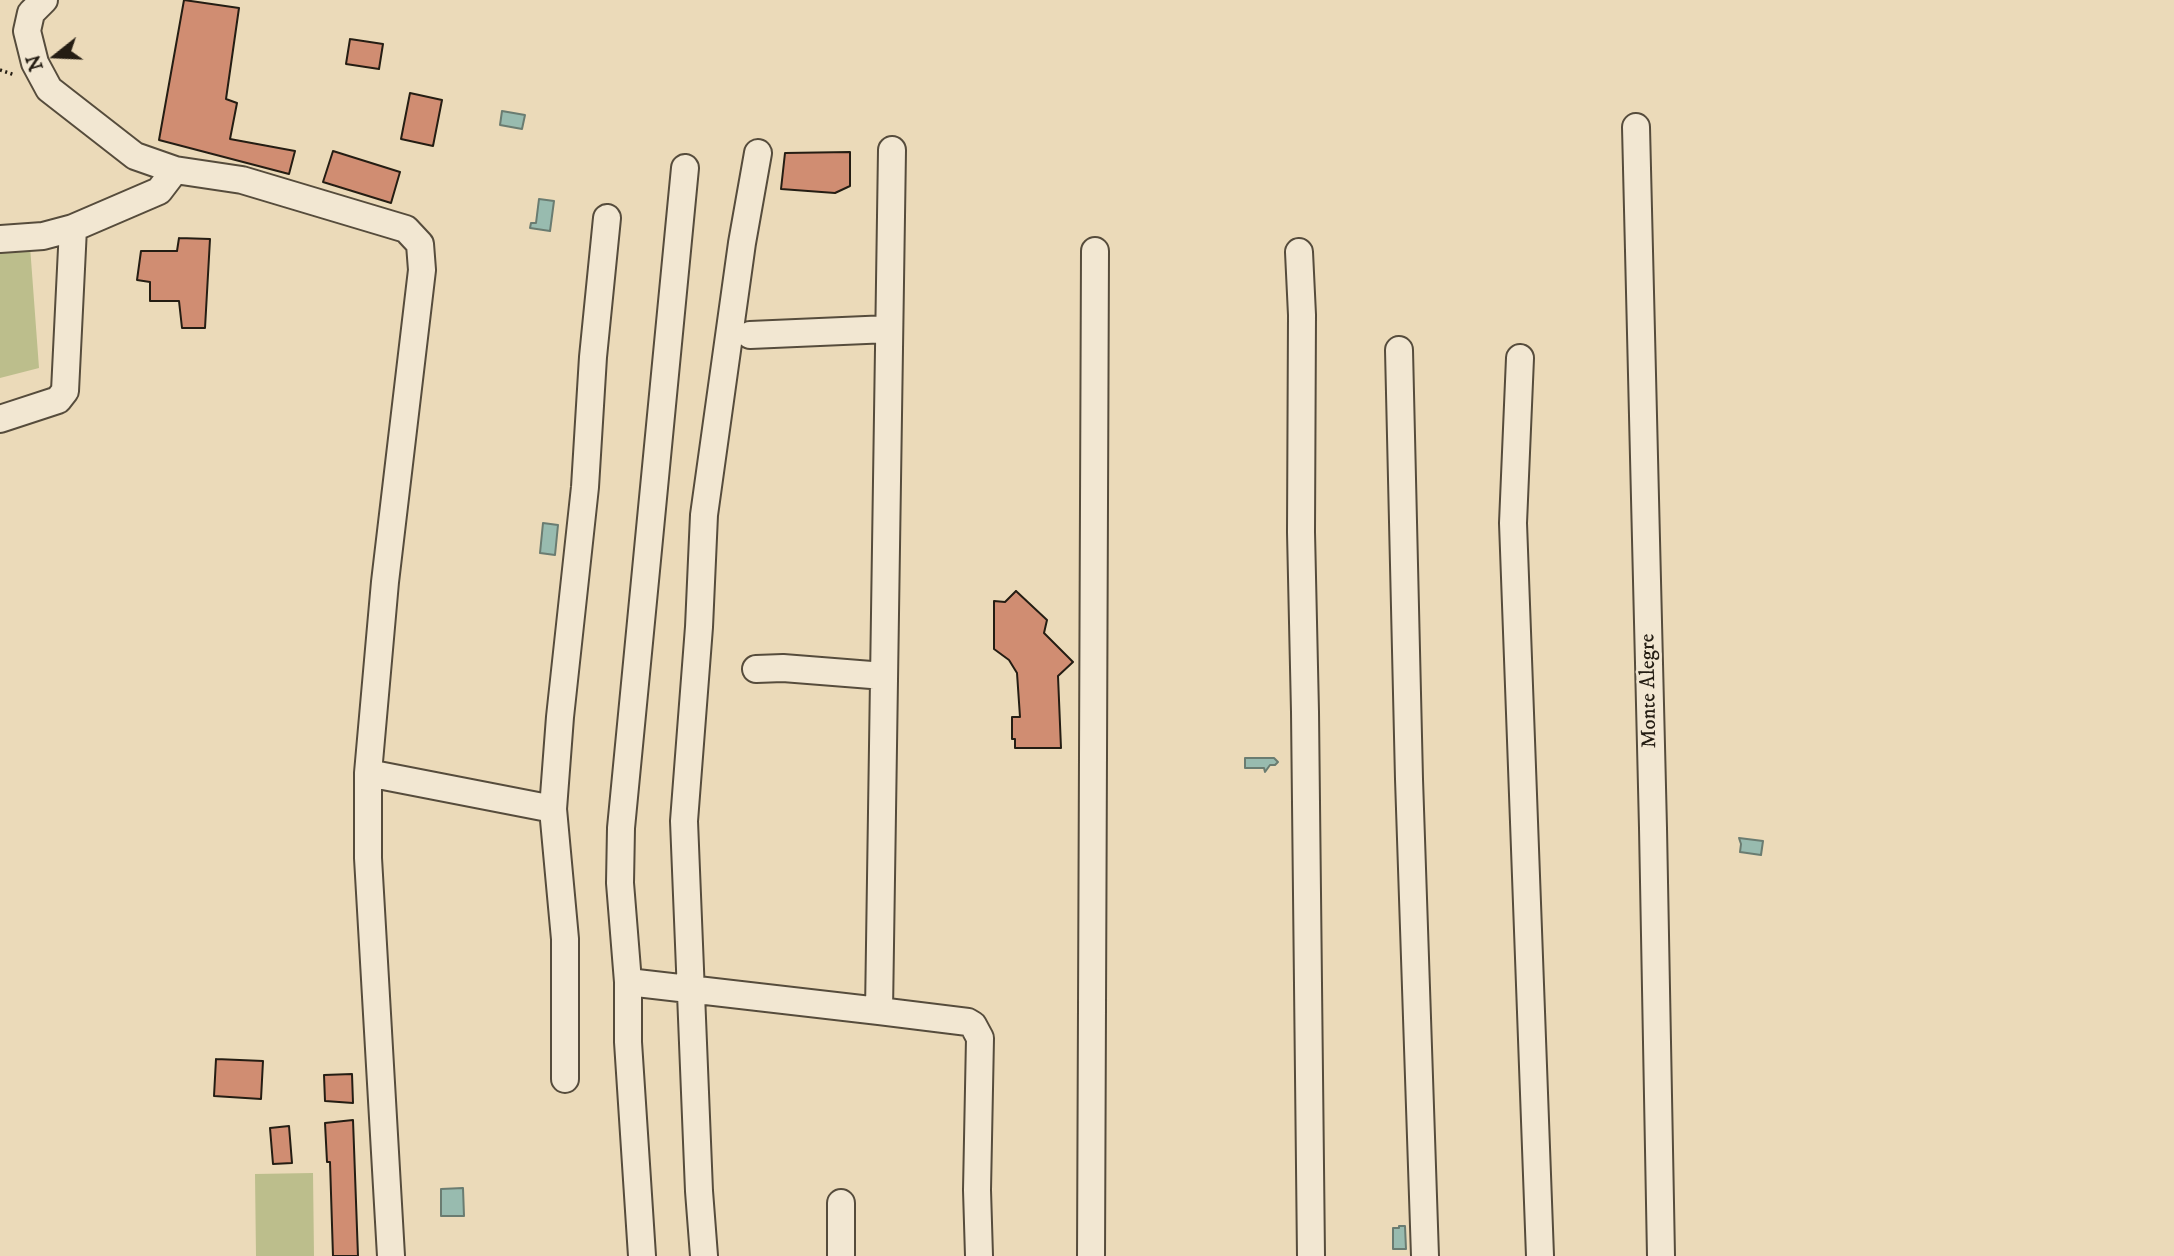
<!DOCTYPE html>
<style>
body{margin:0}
#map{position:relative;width:2174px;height:1256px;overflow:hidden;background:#ebdab9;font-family:"IM FELL DW Pica",serif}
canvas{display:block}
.north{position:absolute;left:21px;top:21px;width:70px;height:70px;-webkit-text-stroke:5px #f2e7d2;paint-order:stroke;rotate:252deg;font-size:19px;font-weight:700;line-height:28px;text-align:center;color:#241d13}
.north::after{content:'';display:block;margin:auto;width:24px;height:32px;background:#241d13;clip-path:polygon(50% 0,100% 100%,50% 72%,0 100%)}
</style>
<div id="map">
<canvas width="2174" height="1256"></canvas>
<div class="north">N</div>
</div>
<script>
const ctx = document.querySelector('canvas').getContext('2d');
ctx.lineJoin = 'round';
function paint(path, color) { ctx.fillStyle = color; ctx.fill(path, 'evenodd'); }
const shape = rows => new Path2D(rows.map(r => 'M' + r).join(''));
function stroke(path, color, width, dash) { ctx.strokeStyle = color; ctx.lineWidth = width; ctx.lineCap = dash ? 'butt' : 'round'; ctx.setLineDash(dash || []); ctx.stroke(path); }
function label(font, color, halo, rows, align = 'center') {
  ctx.font = font + ' "IM FELL DW Pica",serif'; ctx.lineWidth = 5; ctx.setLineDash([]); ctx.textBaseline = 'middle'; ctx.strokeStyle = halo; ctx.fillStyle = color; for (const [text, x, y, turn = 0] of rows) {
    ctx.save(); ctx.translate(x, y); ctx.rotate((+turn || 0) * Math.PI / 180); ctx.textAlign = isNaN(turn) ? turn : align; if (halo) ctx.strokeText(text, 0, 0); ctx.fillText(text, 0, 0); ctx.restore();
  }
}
paint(shape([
 [30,246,39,368,0,378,0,248],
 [313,1173,314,1256,256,1256,255,1174]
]), '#bcbe8c');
const water = shape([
 [502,111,525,115,522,129,500,125,502,111],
 [539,199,554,201,550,231,530,228,531,223,536,223,539,199],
 [543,523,558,525,555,555,540,553,543,523],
 [1245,758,1274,758,1278,762,1275,765,1270,765,1265,772,1264,768,1245,768,1245,758],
 [1739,838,1763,841,1761,855,1740,852,1741,844,1739,838],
 [463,1188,464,1216,441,1216,441,1189,463,1188],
 [1399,1226,1405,1226,1406,1249,1393,1249,1393,1228,1399,1228,1399,1226]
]);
paint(water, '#98bbaf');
stroke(water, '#6a7c71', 2);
const building = shape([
 [184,0,239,8,226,99,237,103,230,139,295,151,289,174,159,140,184,0],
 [350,39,383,44,379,69,346,64,350,39],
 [410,93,442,100,433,146,401,139,410,93],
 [333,151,400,172,391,203,323,182,333,151],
 [850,152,850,186,835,193,781,189,785,153,850,152],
 [179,238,210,239,205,328,182,328,179,301,150,301,150,282,137,280,141,251,177,251,179,238],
 [1016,591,1047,620,1044,633,1073,662,1058,676,1061,748,1015,748,1015,739,1012,739,1012,717,1020,717,1017,673,1009,660,994,649,994,601,1005,602,1016,591],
 [216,1059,263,1061,261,1099,214,1096,216,1059],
 [352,1074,353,1103,325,1101,324,1075,352,1074],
 [353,1120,358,1256,333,1256,330,1162,327,1162,325,1123,353,1120],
 [289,1126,292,1163,273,1164,270,1128,289,1126]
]);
paint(building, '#d08d72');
stroke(building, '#241d13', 2);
const minor = shape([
 [44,0,31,13,27,31,35,63,49,89,135,156,175,170,242,180,406,229,420,244,422,270,385,582,368,773,368,858,391,1256],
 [1636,127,1653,828,1661,1256],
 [0,239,43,236,73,228,159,191,175,170],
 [1299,252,1302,315,1301,532,1305,712,1311,1256],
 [750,335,889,329],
 [1399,350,1409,779,1425,1256],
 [1520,358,1513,523,1540,1256],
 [0,419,58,400,65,391,73,228],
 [756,669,783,668,884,676],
 [368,773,553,809],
 [628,982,879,1011,968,1022,973,1025,980,1038,977,1190,979,1256],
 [879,1011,892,150],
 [565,1079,565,939,553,809,560,717,585,487,593,357,607,218],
 [841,1203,841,1256],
 [642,1256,628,1042,628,982,620,883,621,828,685,168],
 [704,1256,699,1191,684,821,699,627,704,515,742,243,758,153],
 [1091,1256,1095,251]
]);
stroke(minor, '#564c3c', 30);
stroke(shape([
 [0,70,15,75]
]), '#241d13', 3.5, [2, 3.5]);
stroke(minor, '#f2e7d2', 26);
label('21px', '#241d13', '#f2e7d2', [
 ["Monte Alegre",1650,691,-91]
]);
</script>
